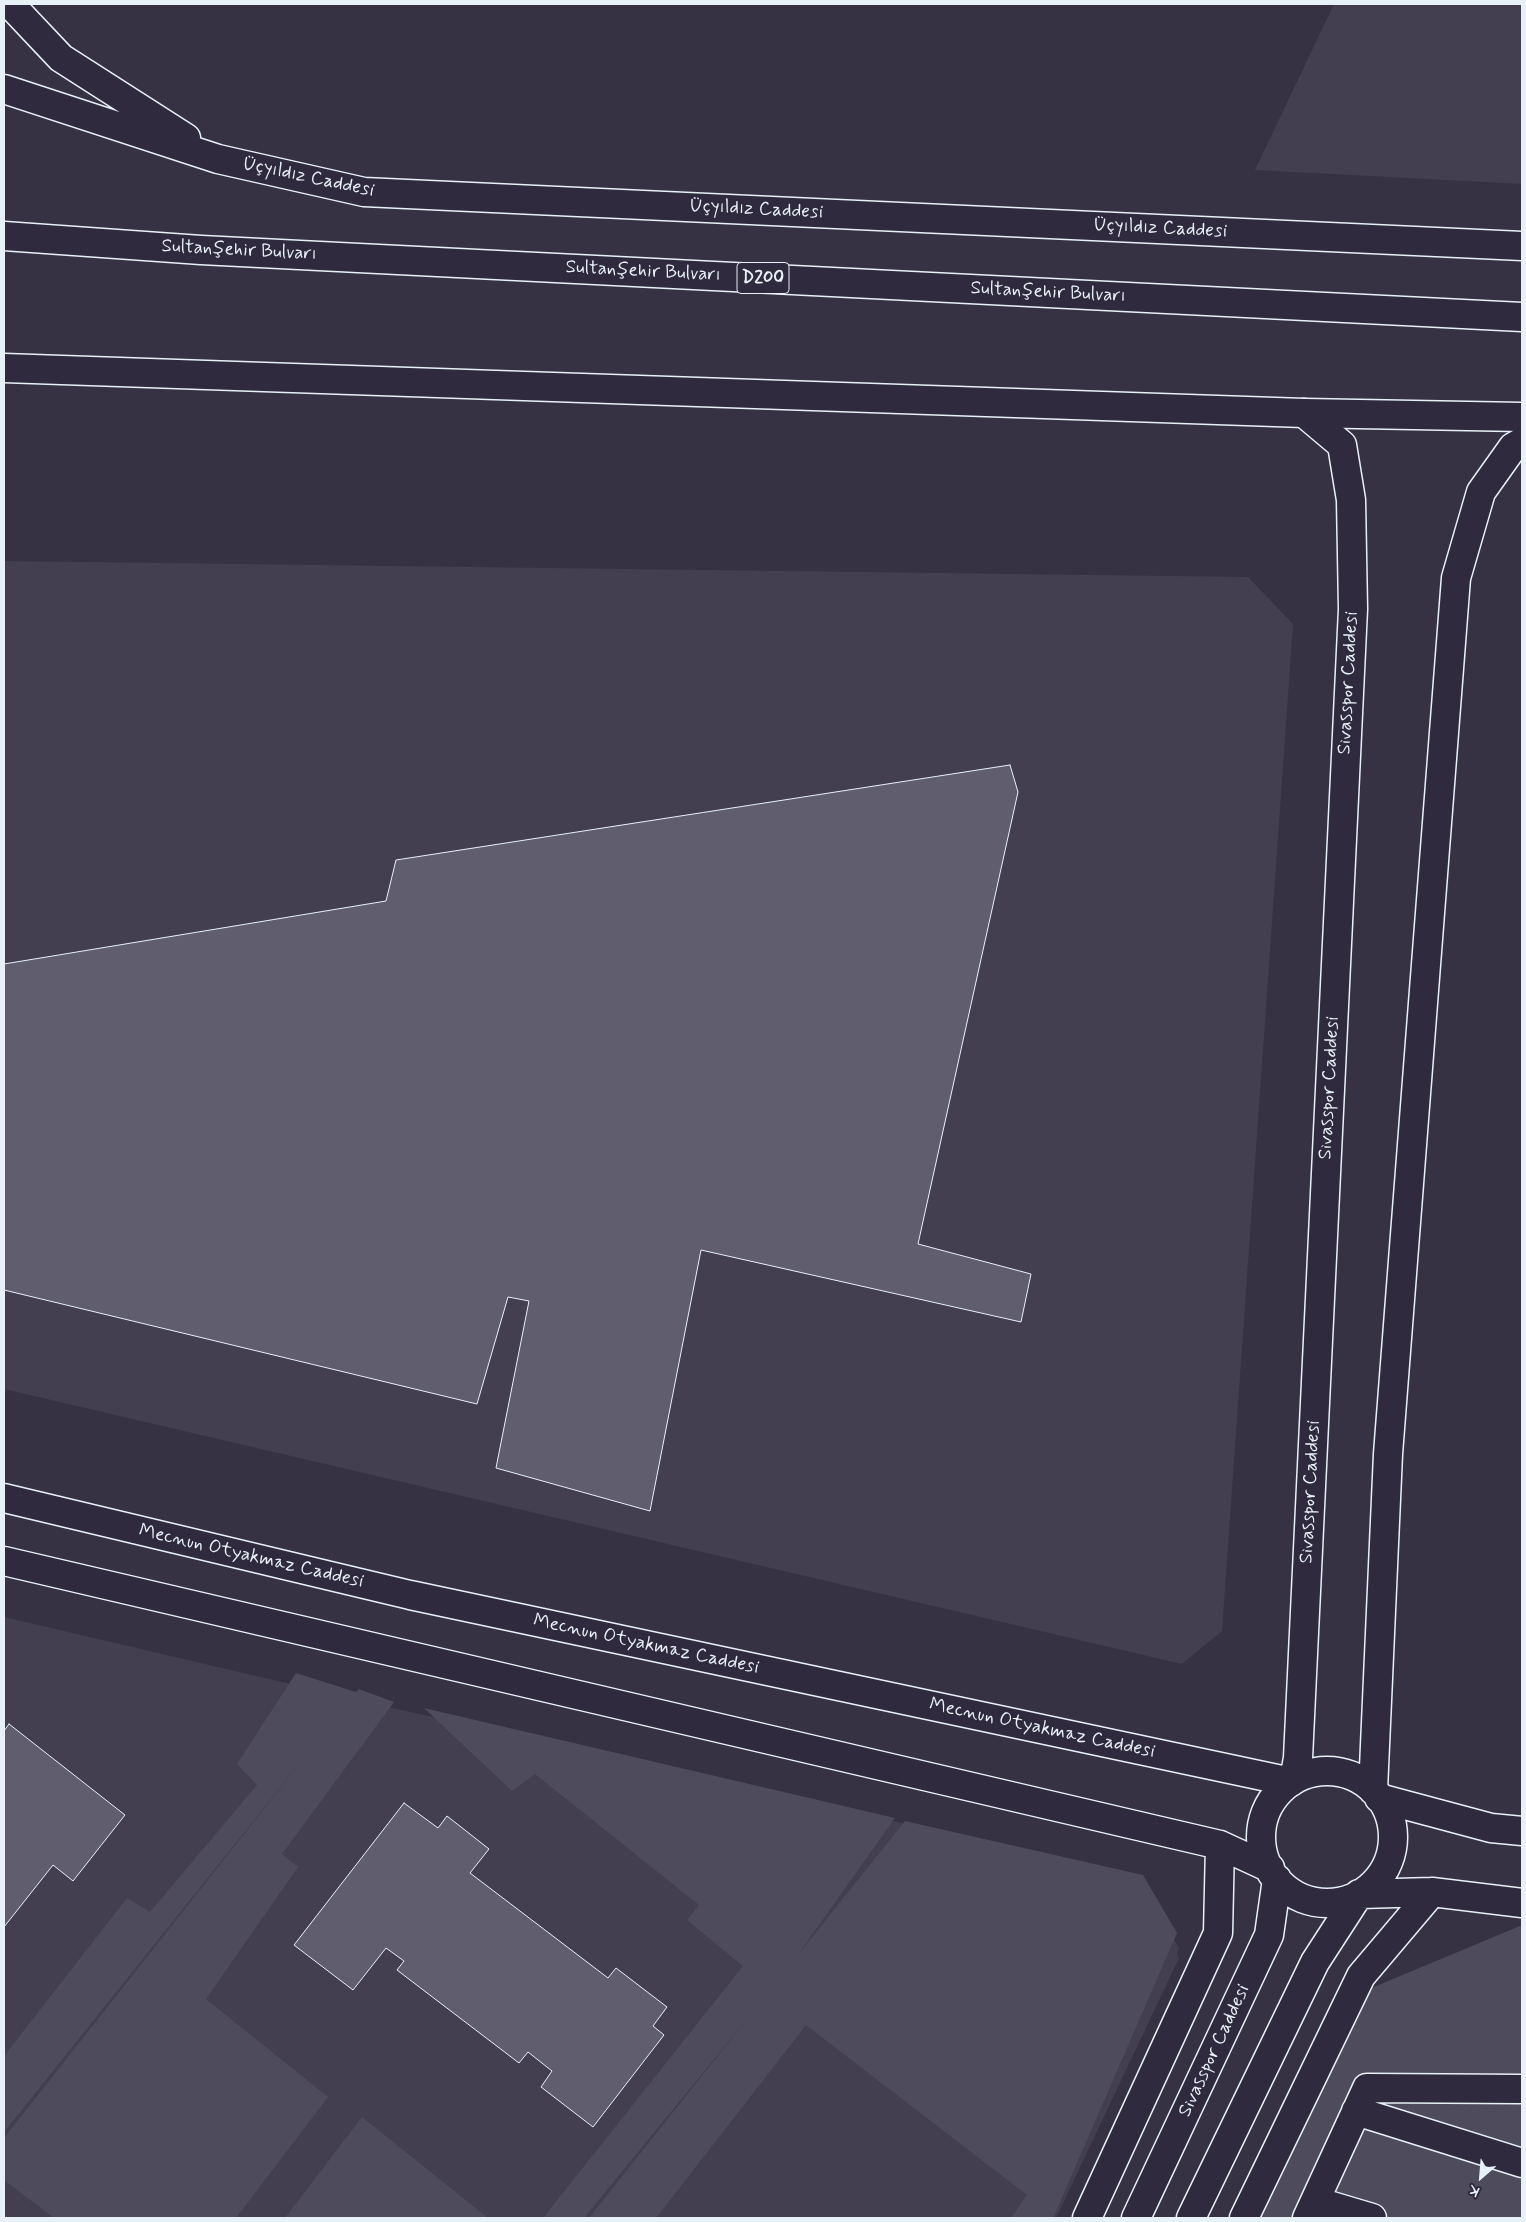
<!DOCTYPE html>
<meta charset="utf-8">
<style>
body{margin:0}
#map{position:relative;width:1526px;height:2222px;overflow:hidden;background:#363244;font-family:Mynerve,sans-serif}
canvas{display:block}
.frame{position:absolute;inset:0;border:5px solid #e8f1f8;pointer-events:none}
.north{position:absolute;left:1456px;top:2152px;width:50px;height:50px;-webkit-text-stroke:4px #2f2a3d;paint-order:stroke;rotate:207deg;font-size:14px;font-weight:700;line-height:20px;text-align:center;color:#e8f1f8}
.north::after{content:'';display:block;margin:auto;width:18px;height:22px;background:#e8f1f8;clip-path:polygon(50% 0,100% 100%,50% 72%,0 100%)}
</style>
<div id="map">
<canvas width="1526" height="2222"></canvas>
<div class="frame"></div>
<div class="north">K</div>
</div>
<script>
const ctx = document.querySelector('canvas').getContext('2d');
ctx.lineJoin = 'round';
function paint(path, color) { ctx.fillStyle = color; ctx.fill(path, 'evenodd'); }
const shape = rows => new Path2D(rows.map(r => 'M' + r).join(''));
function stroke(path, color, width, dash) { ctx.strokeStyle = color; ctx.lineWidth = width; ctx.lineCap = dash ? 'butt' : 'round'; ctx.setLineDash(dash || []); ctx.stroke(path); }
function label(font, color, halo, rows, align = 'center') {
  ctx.font = font + ' Mynerve,sans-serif'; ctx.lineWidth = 4; ctx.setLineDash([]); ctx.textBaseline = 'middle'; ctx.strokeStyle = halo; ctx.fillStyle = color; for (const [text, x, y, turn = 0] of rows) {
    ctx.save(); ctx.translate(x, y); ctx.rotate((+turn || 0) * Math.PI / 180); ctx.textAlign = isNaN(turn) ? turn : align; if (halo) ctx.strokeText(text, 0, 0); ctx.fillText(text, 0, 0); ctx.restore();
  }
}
paint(shape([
 [1334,4,1522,4,1522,184,1255,170],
 [4,561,1248,577,1293,624,1222,1631,1182,1664,4,1389],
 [4,1617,410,1712,679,1768,1140,1882,1179,1948,1177,1953,1179,1958,1056,2218,4,2218]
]), '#433f51');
paint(shape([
 [296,1673,356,1692,359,1689,394,1702,282,1854,298,1867,206,1999,328,2097,236,2218,54,2218,4,2180,4,2138,304,1758,4,2132,4,2056,127,1898,150,1912,257,1785,237,1764],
 [424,1708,895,1818,797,1956,905,1821,1143,1875,1177,1933,1053,2218,1011,2218,1027,2195,806,2025,656,2218,589,2218,747,2019,584,2218,543,2218,743,1966,687,1920,699,1905,535,1774,512,1791],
 [1520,1926,1522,1926,1522,2218,1250,2218,1357,1994],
 [362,2117,488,2218,285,2218]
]), '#4d4b5c');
const building = shape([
 [1010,765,1018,792,918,1244,1031,1274,1021,1322,701,1250,650,1511,496,1468,529,1301,508,1297,477,1404,4,1290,4,964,386,901,396,860,1010,765],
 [9,1724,125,1815,73,1881,53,1865,4,1927,4,1731,9,1724],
 [404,1803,438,1828,447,1816,489,1849,470,1873,608,1978,616,1968,667,2007,653,2026,664,2035,593,2127,541,2087,552,2071,528,2052,519,2063,397,1970,404,1961,386,1948,353,1990,294,1945,404,1803]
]);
paint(building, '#605e6e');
stroke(building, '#e8f1f8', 1);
const minor = shape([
 [10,4,61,58,186,138],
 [4,89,218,159,364,192,1522,246],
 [4,1498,410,1595,1291,1782],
 [4,1561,1220,1845,1270,1868],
 '1261 1837a66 66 0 1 1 132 0a66 66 0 1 1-132 0Z',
 [1294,1780,1298,1758,1353,609,1351,500,1342,445,1304,413],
 [1373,1790,1388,1454,1456,578,1481,492,1513,447,1522,442],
 [1379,1798,1491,1828,1522,1831],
 [1360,1894,1432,1892,1522,1903],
 [1356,2111,1522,2163],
 [1315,2201,1372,2218],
 [1087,2218,1218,1933,1220,1845],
 [1136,2218,1269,1935,1277,1879],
 [1191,2218,1315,1962,1359,1894],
 [1244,2218,1361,1976,1432,1892],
 [1307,2218,1367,2088,1522,2089]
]);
const highway = shape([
 [4,236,201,250,1522,317],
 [4,368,1304,413,1522,417]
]);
stroke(minor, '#e8f1f8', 31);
stroke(highway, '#e8f1f8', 31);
stroke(minor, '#2f2a3d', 28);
stroke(highway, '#2f2a3d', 28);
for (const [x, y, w] of [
 [763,278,52]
]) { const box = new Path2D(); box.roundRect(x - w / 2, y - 15.5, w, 31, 4); ctx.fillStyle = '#2f2a3d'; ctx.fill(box); stroke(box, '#e8f1f8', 1); }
label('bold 18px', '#e8f1f8', null, [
 ["D200",763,278]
]);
label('19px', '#e8f1f8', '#2f2a3d', [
 ["Üçyıldız Caddesi",308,178,12],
 ["Üçyıldız Caddesi",756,210,3],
 ["Üçyıldız Caddesi",1160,229,3],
 ["Sultanşehir Bulvarı",239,251,3],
 ["Sultanşehir Bulvarı",643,272,3],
 ["Sultanşehir Bulvarı",1048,293,3],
 ["Sivasspor Caddesi",1349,683,-87],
 ["Sivasspor Caddesi",1330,1088,-87],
 ["Sivasspor Caddesi",1311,1492,-87],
 ["Mecnun Otyakmaz Caddesi",251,1557,13],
 ["Mecnun Otyakmaz Caddesi",646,1645,12],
 ["Mecnun Otyakmaz Caddesi",1042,1729,12],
 ["Sivasspor Caddesi",1215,2051,-65]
]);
</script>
